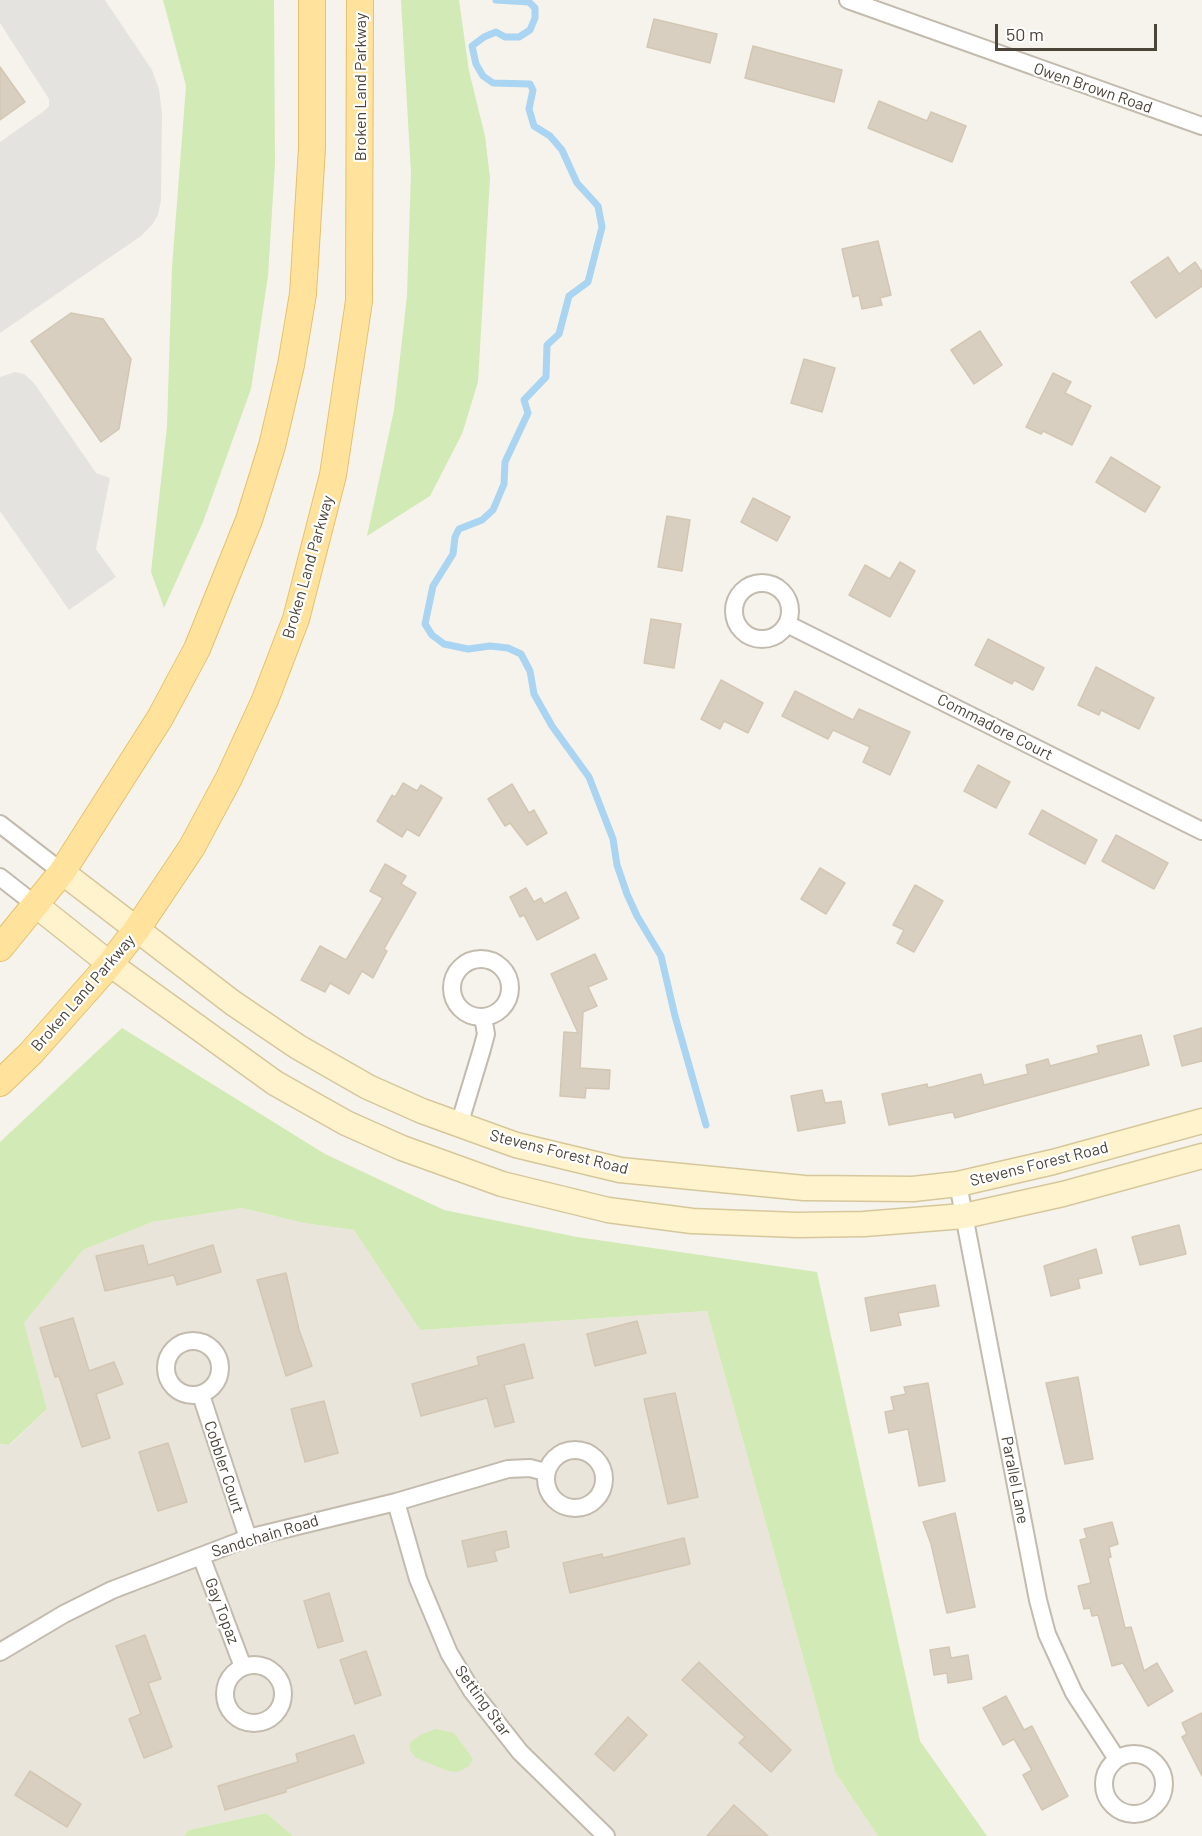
<!DOCTYPE html>
<style>
body{margin:0}
#map{position:relative;width:1202px;height:1836px;overflow:hidden;background:#f6f3ec;font-family:Barlow,sans-serif}
canvas{display:block}
.scale{position:absolute;left:995px;top:24px;width:162px;height:27px;box-sizing:border-box;border:3px solid #4b4439;border-top:0;padding-left:8px;font-size:18px;line-height:21px;white-space:nowrap;color:#4b4439;-webkit-text-stroke:4px #fff;paint-order:stroke}
</style>
<div id="map">
<canvas width="1202" height="1836"></canvas>
<div class="scale">50 m</div>
</div>
<script>
const ctx = document.querySelector('canvas').getContext('2d');
ctx.lineJoin = 'round';
function paint(path, color) { ctx.fillStyle = color; ctx.fill(path, 'evenodd'); }
const shape = rows => new Path2D(rows.map(r => 'M' + r).join(''));
function stroke(path, color, width, dash) { ctx.strokeStyle = color; ctx.lineWidth = width; ctx.lineCap = dash ? 'butt' : 'round'; ctx.setLineDash(dash || []); ctx.stroke(path); }
function label(font, color, halo, rows, align = 'center') {
  ctx.font = font + ' Barlow,sans-serif'; ctx.lineWidth = 4.5; ctx.setLineDash([]); ctx.textBaseline = 'middle'; ctx.strokeStyle = halo; ctx.fillStyle = color; for (const [text, x, y, turn = 0] of rows) {
    ctx.save(); ctx.translate(x, y); ctx.rotate((+turn || 0) * Math.PI / 180); ctx.textAlign = isNaN(turn) ? turn : align; if (halo) ctx.strokeText(text, 0, 0); ctx.fillText(text, 0, 0); ctx.restore();
  }
}
paint(shape([
 [242,1208,304,1223,354,1230,420,1330,707,1311,835,1772,878,1836,293,1836,266,1813,189,1830,184,1836,0,1836,0,1444,10,1445,47,1409,23,1324,83,1250,152,1222]
]), '#eae5da');
paint(shape([
 [163,0,274,0,275,163,268,276,251,389,203,522,164,608,151,572,167,426,172,267,186,86],
 [401,0,459,0,469,71,485,136,490,178,478,382,462,434,430,496,367,536,394,410,407,296,411,173],
 [122,1028,325,1154,444,1210,577,1237,817,1272,920,1741,987,1836,878,1836,835,1772,707,1311,420,1330,354,1230,304,1223,242,1208,152,1222,83,1250,24,1323,47,1409,9,1445,0,1444,0,1142],
 [436,1729,454,1733,473,1759,469,1766,458,1772,448,1771,416,1758,410,1750,410,1743,420,1735],
 [266,1813,293,1836,184,1836,189,1830]
]), '#d2eab5');
paint(shape([
 [0,0,105,0,152,70,159,89,162,113,161,200,158,215,152,225,141,236,0,333,0,142,44,111,49,106,49,99,0,23],
 [15,372,24,374,34,383,96,473,110,478,96,549,116,577,69,610,0,511,0,377]
]), '#e5e3e0');
stroke(shape([
 [496,0,529,2,535,8,535,18,530,30,519,37,505,37,496,32,484,37,472,46,476,64,483,76,493,83,530,84,533,90,529,109,534,126,550,136,562,150,577,183,598,206,602,227,588,282,569,296,559,334,547,345,546,377,524,400,528,413,505,462,504,484,493,510,482,520,459,529,455,537,453,554,433,586,425,624,432,635,444,644,468,649,490,646,508,648,521,654,530,671,534,694,552,726,589,777,613,839,617,865,627,894,637,916,661,956,675,1016,706,1125]
]), '#a9d4f2', 7);
const building = shape([
 [654,19,717,34,710,63,647,47,654,19],
 [753,46,842,70,834,102,745,78,753,46],
 [0,67,25,102,0,120,0,67],
 [879,101,927,121,931,112,966,126,952,162,868,128,879,101],
 [878,241,891,295,880,298,882,305,862,309,859,295,853,297,842,249,878,241],
 [1168,257,1179,274,1195,262,1202,272,1202,286,1156,318,1131,282,1168,257],
 [71,313,103,319,131,359,119,429,101,442,31,341,71,313],
 [980,331,1002,365,974,384,951,350,980,331],
 [804,359,835,368,822,412,791,403,804,359],
 [1053,373,1071,382,1065,393,1091,406,1072,445,1043,431,1041,434,1026,427,1053,373],
 [1111,457,1160,487,1145,512,1096,482,1111,457],
 [753,498,790,517,777,541,741,522,753,498],
 [667,516,690,520,682,571,658,567,667,516],
 [900,562,915,571,890,617,849,595,865,565,890,579,900,562],
 [651,619,681,624,674,668,644,663,651,619],
 [988,639,1044,668,1033,690,1014,680,1012,684,975,665,988,639],
 [1096,667,1154,698,1139,729,1101,710,1099,715,1078,705,1096,667],
 [721,680,763,703,748,733,724,721,720,729,701,719,721,680],
 [795,691,853,720,859,709,910,732,890,775,863,762,870,747,833,730,828,739,782,716,795,691],
 [978,765,1010,782,996,808,964,791,978,765],
 [403,783,417,791,421,785,442,798,419,836,407,829,402,837,377,821,392,795,395,797,403,783],
 [512,784,529,813,534,810,547,833,527,845,510,823,505,826,488,799,512,784],
 [1042,810,1097,840,1085,864,1029,834,1042,810],
 [1116,835,1168,863,1154,889,1102,861,1116,835],
 [385,864,406,876,401,884,416,893,384,949,387,951,373,978,362,971,349,994,330,983,325,992,301,980,320,946,346,960,383,898,370,891,385,864],
 [820,868,845,883,826,914,801,899,820,868],
 [915,885,943,901,914,952,897,943,904,930,893,925,915,885],
 [526,888,534,902,541,898,544,904,566,892,579,918,537,940,524,915,520,917,510,897,526,888],
 [595,954,607,979,588,987,597,1006,583,1012,580,1068,610,1070,609,1089,586,1088,585,1098,560,1096,564,1032,578,1033,551,974,595,954],
 [1202,1028,1202,1061,1182,1066,1174,1036,1202,1028],
 [1141,1035,1149,1065,955,1118,953,1112,889,1125,882,1094,927,1084,928,1088,981,1074,984,1085,1028,1074,1026,1065,1048,1059,1050,1066,1099,1053,1097,1046,1141,1035],
 [822,1090,825,1103,841,1101,845,1123,798,1131,791,1096,822,1090],
 [1179,1225,1186,1254,1140,1265,1132,1237,1179,1225],
 [143,1245,148,1265,213,1245,221,1272,177,1285,174,1275,105,1291,96,1256,143,1245],
 [1096,1249,1102,1273,1078,1279,1080,1288,1051,1296,1044,1266,1096,1249],
 [286,1273,299,1330,312,1366,286,1376,257,1280,286,1273],
 [935,1285,939,1306,898,1313,901,1325,871,1331,865,1298,935,1285],
 [73,1318,89,1371,114,1362,123,1384,96,1394,110,1438,82,1447,59,1376,55,1377,40,1328,73,1318],
 [637,1321,646,1353,595,1366,587,1334,637,1321],
 [524,1344,533,1378,504,1385,514,1422,495,1427,487,1398,421,1416,412,1384,479,1365,477,1357,524,1344],
 [1078,1377,1093,1459,1065,1464,1046,1383,1078,1377],
 [928,1383,945,1481,919,1486,908,1429,889,1433,885,1412,894,1410,891,1397,906,1394,904,1387,928,1383],
 [675,1393,698,1497,668,1504,644,1399,675,1393],
 [324,1401,338,1453,305,1462,291,1409,324,1401],
 [168,1443,187,1502,158,1511,139,1452,168,1443],
 [955,1513,975,1607,947,1613,931,1544,923,1522,955,1513],
 [1112,1522,1118,1544,1109,1547,1111,1557,1108,1558,1125,1628,1131,1627,1144,1671,1157,1663,1173,1691,1148,1706,1123,1663,1112,1666,1098,1615,1092,1616,1090,1608,1084,1609,1078,1586,1091,1583,1080,1540,1087,1538,1084,1529,1112,1522],
 [506,1531,509,1547,494,1551,497,1561,468,1567,462,1541,506,1531],
 [684,1538,690,1564,570,1593,563,1563,602,1554,603,1558,684,1538],
 [329,1593,343,1641,318,1648,304,1601,329,1593],
 [145,1635,161,1679,148,1683,172,1747,144,1758,129,1719,141,1714,116,1646,145,1635],
 [949,1647,951,1658,968,1655,972,1679,948,1683,947,1673,934,1675,930,1650,949,1647],
 [366,1651,381,1695,355,1704,340,1660,366,1651],
 [699,1662,791,1750,771,1772,739,1743,745,1737,682,1680,699,1662],
 [1006,1696,1024,1730,1032,1726,1068,1796,1042,1810,1023,1775,1032,1770,1014,1739,1003,1745,983,1708,1006,1696],
 [1202,1713,1202,1776,1182,1737,1187,1734,1182,1723,1202,1713],
 [628,1717,647,1735,614,1771,595,1754,628,1717],
 [354,1735,364,1763,286,1789,286,1792,225,1810,218,1786,298,1762,296,1754,354,1735],
 [30,1771,81,1804,67,1827,15,1795,30,1771],
 [734,1805,768,1836,707,1836,734,1805]
]);
paint(building, '#d8cfc1');
stroke(building, '#d3c7b4', 1.5);
const street = shape([
 [848,0,1202,126],
 '734 611a28 28 0 1 1 56 0a28 28 0 1 1-56 0Z',
 [787,624,1202,831],
 [0,824,62,872],
 [0,877,37,906],
 '452 988a29 29 0 1 1 58 0a29 29 0 1 1-58 0Z',
 [459,1125,482,1049,486,1034,483,1017],
 [958,1184,1038,1600,1047,1634,1074,1693,1117,1759],
 '166 1368a27 27 0 1 1 54 0a27 27 0 1 1-54 0Z',
 [201,1395,248,1538],
 '546 1479a29 29 0 1 1 58 0a29 29 0 1 1-58 0Z',
 [396,1502,418,1579,449,1653,472,1691,520,1752,606,1836],
 [201,1556,243,1667],
 [0,1652,64,1614,112,1590,248,1538,396,1502,508,1469,530,1468,545,1472],
 '225 1694a29 29 0 1 1 58 0a29 29 0 1 1-58 0Z',
 '1104 1784a30 30 0 1 1 60 0a30 30 0 1 1-60 0Z'
]);
const secondary = shape([
 [62,872,233,1003,298,1047,368,1087,422,1111,516,1145,620,1170,804,1188,913,1189,958,1184,1053,1162,1202,1121],
 [37,906,110,964,275,1083,346,1123,402,1148,502,1184,608,1210,692,1221,797,1225,864,1224,964,1216,1063,1194,1202,1156]
]);
const primary = shape([
 [0,948,62,872,160,718,197,649,249,520,272,446,291,365,303,294,312,148,312,0],
 [0,1083,31,1053,110,964,137,929,192,847,229,778,265,700,296,619,333,475,359,301,360,0]
]);
stroke(street, '#c2bbae', 20);
stroke(secondary, '#d6c79b', 27);
stroke(primary, '#e6c16a', 28);
stroke(street, '#fff', 16);
stroke(secondary, '#fff3cd', 24);
stroke(primary, '#ffe39c', 26);
label('16px', '#4b4439', '#fff', [
 ["Broken Land Parkway",361,87,-90],
 ["Owen Brown Road",1093,88,19],
 ["Broken Land Parkway",308,567,-74],
 ["Commadore Court",995,727,27],
 ["Broken Land Parkway",83,993,-49],
 ["Stevens Forest Road",559,1152,14],
 ["Stevens Forest Road",1039,1164,-14],
 ["Cobbler Court",224,1467,72],
 ["Parallel Lane",1015,1480,79],
 ["Sandchain Road",265,1536,-17],
 ["Gay Topaz",222,1611,69],
 ["Setting Star",483,1701,54]
]);
</script>
